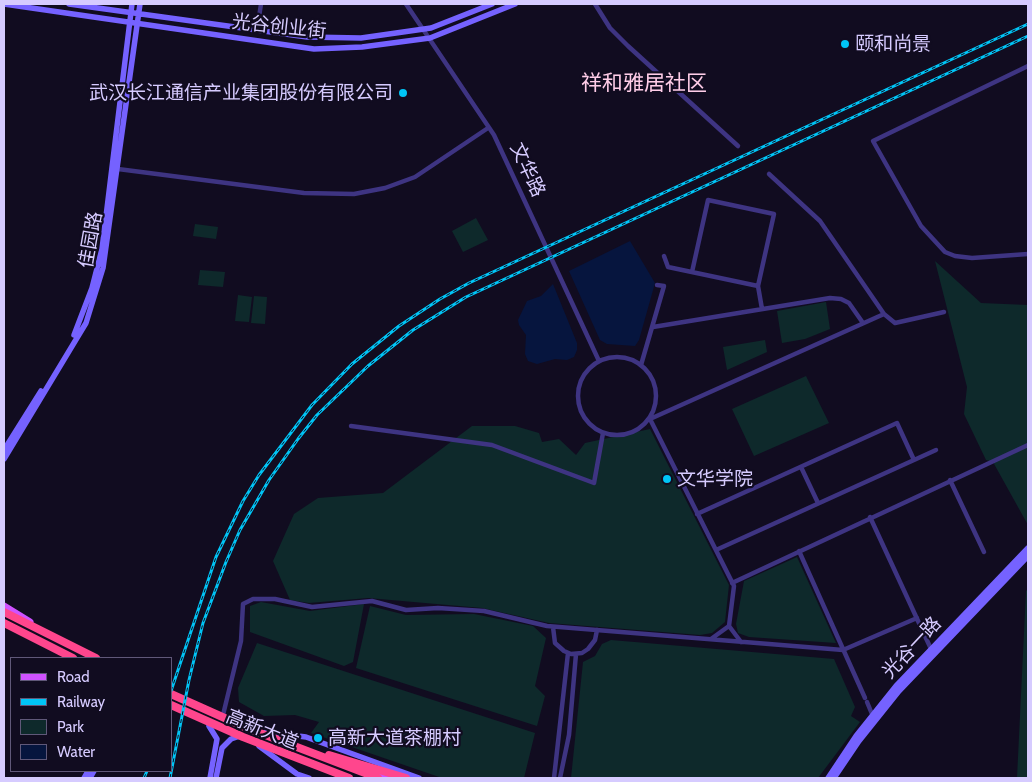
<!DOCTYPE html>
<meta charset="utf-8">
<style>
body{margin:0}
#map{position:relative;width:1032px;height:782px;overflow:hidden;background:#110c20;font-family:Cabin,sans-serif}
canvas{display:block}
.frame{position:absolute;inset:0;border:5px solid #d6cbff;pointer-events:none}
.legend{position:absolute;left:10px;top:657px;width:162px;height:115px;box-sizing:border-box;background:#110c20;border:1px solid #605879;margin:0;padding:6px 9px;list-style:none;font-size:15px;color:#d6cbff}
.legend li{display:flex;align-items:center;gap:10px;height:25px}
.legend b{width:25px;border:1px solid #605879}
</style>
<div id="map">
<canvas width="1032" height="782"></canvas>
<div class="frame"></div>
<ul class="legend">
<li><b style="height:6px;background:#cf52ff"></b>Road</li>
<li><b style="height:6px;background:#00c5f6"></b>Railway</li>
<li><b style="height:14px;background:#0e292b"></b>Park</li>
<li><b style="height:14px;background:#06153e"></b>Water</li>
</ul>
</div>
<script>
const ctx = document.querySelector('canvas').getContext('2d');
ctx.lineJoin = 'round';
function paint(path, color) { ctx.fillStyle = color; ctx.fill(path, 'evenodd'); }
const shape = rows => new Path2D(rows.map(r => 'M' + r).join(''));
function stroke(path, color, width, dash) { ctx.strokeStyle = color; ctx.lineWidth = width; ctx.lineCap = dash ? 'butt' : 'round'; ctx.setLineDash(dash || []); ctx.stroke(path); }
function label(font, color, halo, rows, align = 'center') {
  ctx.font = font + ' Cabin,"Noto Sans SC",sans-serif'; ctx.lineWidth = 4.5; ctx.setLineDash([]); ctx.textBaseline = 'middle'; ctx.strokeStyle = halo; ctx.fillStyle = color; for (const [text, x, y, turn = 0] of rows) {
    ctx.save(); ctx.translate(x, y); ctx.rotate((+turn || 0) * Math.PI / 180); ctx.textAlign = isNaN(turn) ? turn : align; if (halo) ctx.strokeText(text, 0, 0); ctx.fillText(text, 0, 0); ctx.restore();
  }
}
paint(shape([
 [476,218,488,240,463,252,452,231],
 [195,224,218,227,216,239,193,236],
 [935,261,981,303,1028,305,1028,525,993,462,986,460,964,414,967,387],
 [200,270,225,272,223,287,198,285],
 [238,295,252,297,249,322,235,321],
 [254,296,267,297,265,324,251,323],
 [826,302,830,329,805,339,782,343,777,311],
 [765,340,767,352,727,370,723,347],
 [806,376,829,423,754,456,732,409],
 [472,426,515,426,539,433,542,442,559,439,576,455,585,443,650,429,729,585,725,622,712,633,700,635,549,623,482,608,368,598,309,603,290,600,273,561,294,514,318,498,383,493],
 [797,557,836,643,749,637,738,633,736,624,744,581],
 [1028,589,1028,778,1017,778,1026,591],
 [261,602,310,611,364,604,353,662,344,666,250,632,250,606],
 [370,606,406,615,474,614,533,626,546,638,535,686,545,696,537,726,356,668],
 [611,640,834,659,855,707,851,716,860,722,818,778,571,778,583,662,595,656,602,644],
 [257,643,535,733,524,778,442,778,311,733,319,722,295,715,264,716,239,702,238,688]
]), '#0e292b');
paint(shape([
 [630,241,655,283,639,340,635,346,607,344,600,340,569,271],
 [553,284,577,343,577,350,574,357,567,360,555,359,537,364,528,361,525,354,526,335,519,325,518,320,527,301,541,296]
]), '#06153e');
stroke(shape([
 [406,4,494,135,599,361],
 [595,4,610,28,628,46,738,146],
 [257,30,261,4],
 [1028,66,873,141,921,226,945,252,955,256,972,258,1028,254],
 [118,169,304,193,354,194,385,188,415,177,488,128],
 [664,256,668,267,758,286,762,309],
 [692,272,708,200,774,214,758,286],
 [884,314,895,323,944,312],
 [653,327,830,298,841,299,849,303,863,323],
 '578 396a39 39 0 1 1 78 0a39 39 0 1 1-78 0Z',
 [641,365,664,286,657,285],
 [351,426,492,445,594,483,603,433],
 [801,467,818,503],
 [950,480,984,552],
 [697,514,897,423,914,460],
 [870,517,931,649],
 [716,550,936,450],
 [799,551,865,698],
 [732,583,1028,445],
 [553,627,555,643,564,651,571,654,582,653,588,649,595,640,597,630],
 [711,639,729,626],
 [741,642,729,626,734,586,650,419,884,314,820,221,769,174],
 [867,702,872,714],
 [223,715,241,641,243,604,253,599,275,599,312,607,372,601,406,610,438,608,484,611,547,626,843,650,917,618],
 [554,778,568,653],
 [560,778,569,735,576,654]
]), '#3e3482', 4.5);
stroke(shape([
 [4,4,314,49,362,47,430,38,515,4],
 [69,4,307,37,361,38,431,28,492,4],
 [74,335,92,288,102,249,132,4],
 [4,450,41,391],
 [4,459,86,323,103,268,140,4],
 [209,726,217,739,210,778],
 [266,732,306,737,419,778],
 [259,746,297,774,309,778],
 [84,778,88,771],
 [90,778,94,771],
 [216,778,222,748,231,739,237,737],
 [828,778,856,736,896,686,1028,548],
 [834,778,859,741,899,691,1028,556]
]), '#7562ff', 5.5);
stroke(shape([
 [4,606,30,622],
 [372,773,386,778]
]), '#cf52ff', 7);
stroke(shape([
 [4,612,96,658],
 [4,623,73,658],
 [171,694,247,728,378,778],
 [171,705,243,737,349,778],
 [329,755,406,778]
]), '#ff468d', 8);
const rail = shape([
 [171,691,216,557,243,501,259,475,312,405,352,364,399,326,440,299,469,283,1028,24],
 [144,778,147,771],
 [170,778,189,680,203,623,226,562,240,530,269,480,298,439,317,415,368,366,413,330,466,297,1028,36]
]);
stroke(rail, '#00c5f6', 3);
stroke(rail, '#110c20', 1, [4]);
for (const [x, y, r, color] of [
 [845,44,5,"#00c5f6"],
 [403,93,5,"#00c5f6"],
 [667,479,5,"#00c5f6"],
 [318,738,5,"#00c5f6"]
]) { const dot = new Path2D(); dot.arc(x, y, r, 0, 2 * Math.PI); ctx.fillStyle = color; ctx.fill(dot); stroke(dot, '#110c20', 2); }
label('19px', '#d6cbff', '#110c20', [
 ["光谷创业街",279,27,6],
 ["文华路",527,170,65],
 ["佳园路",91,240,-80],
 ["光谷一路",912,648,-47],
 ["高新大道",262,730,22]
]);
label('19px', '#d6cbff', '#110c20', [
 ["颐和尚景",855,44],
 ["武汉长江通信产业集团股份有限公司",393,93,"right"],
 ["文华学院",677,479],
 ["高新大道茶棚村",328,738]
], 'left');
label('21px', '#ffcde8', '#110c20', [
 ["祥和雅居社区",644,84]
]);
</script>
